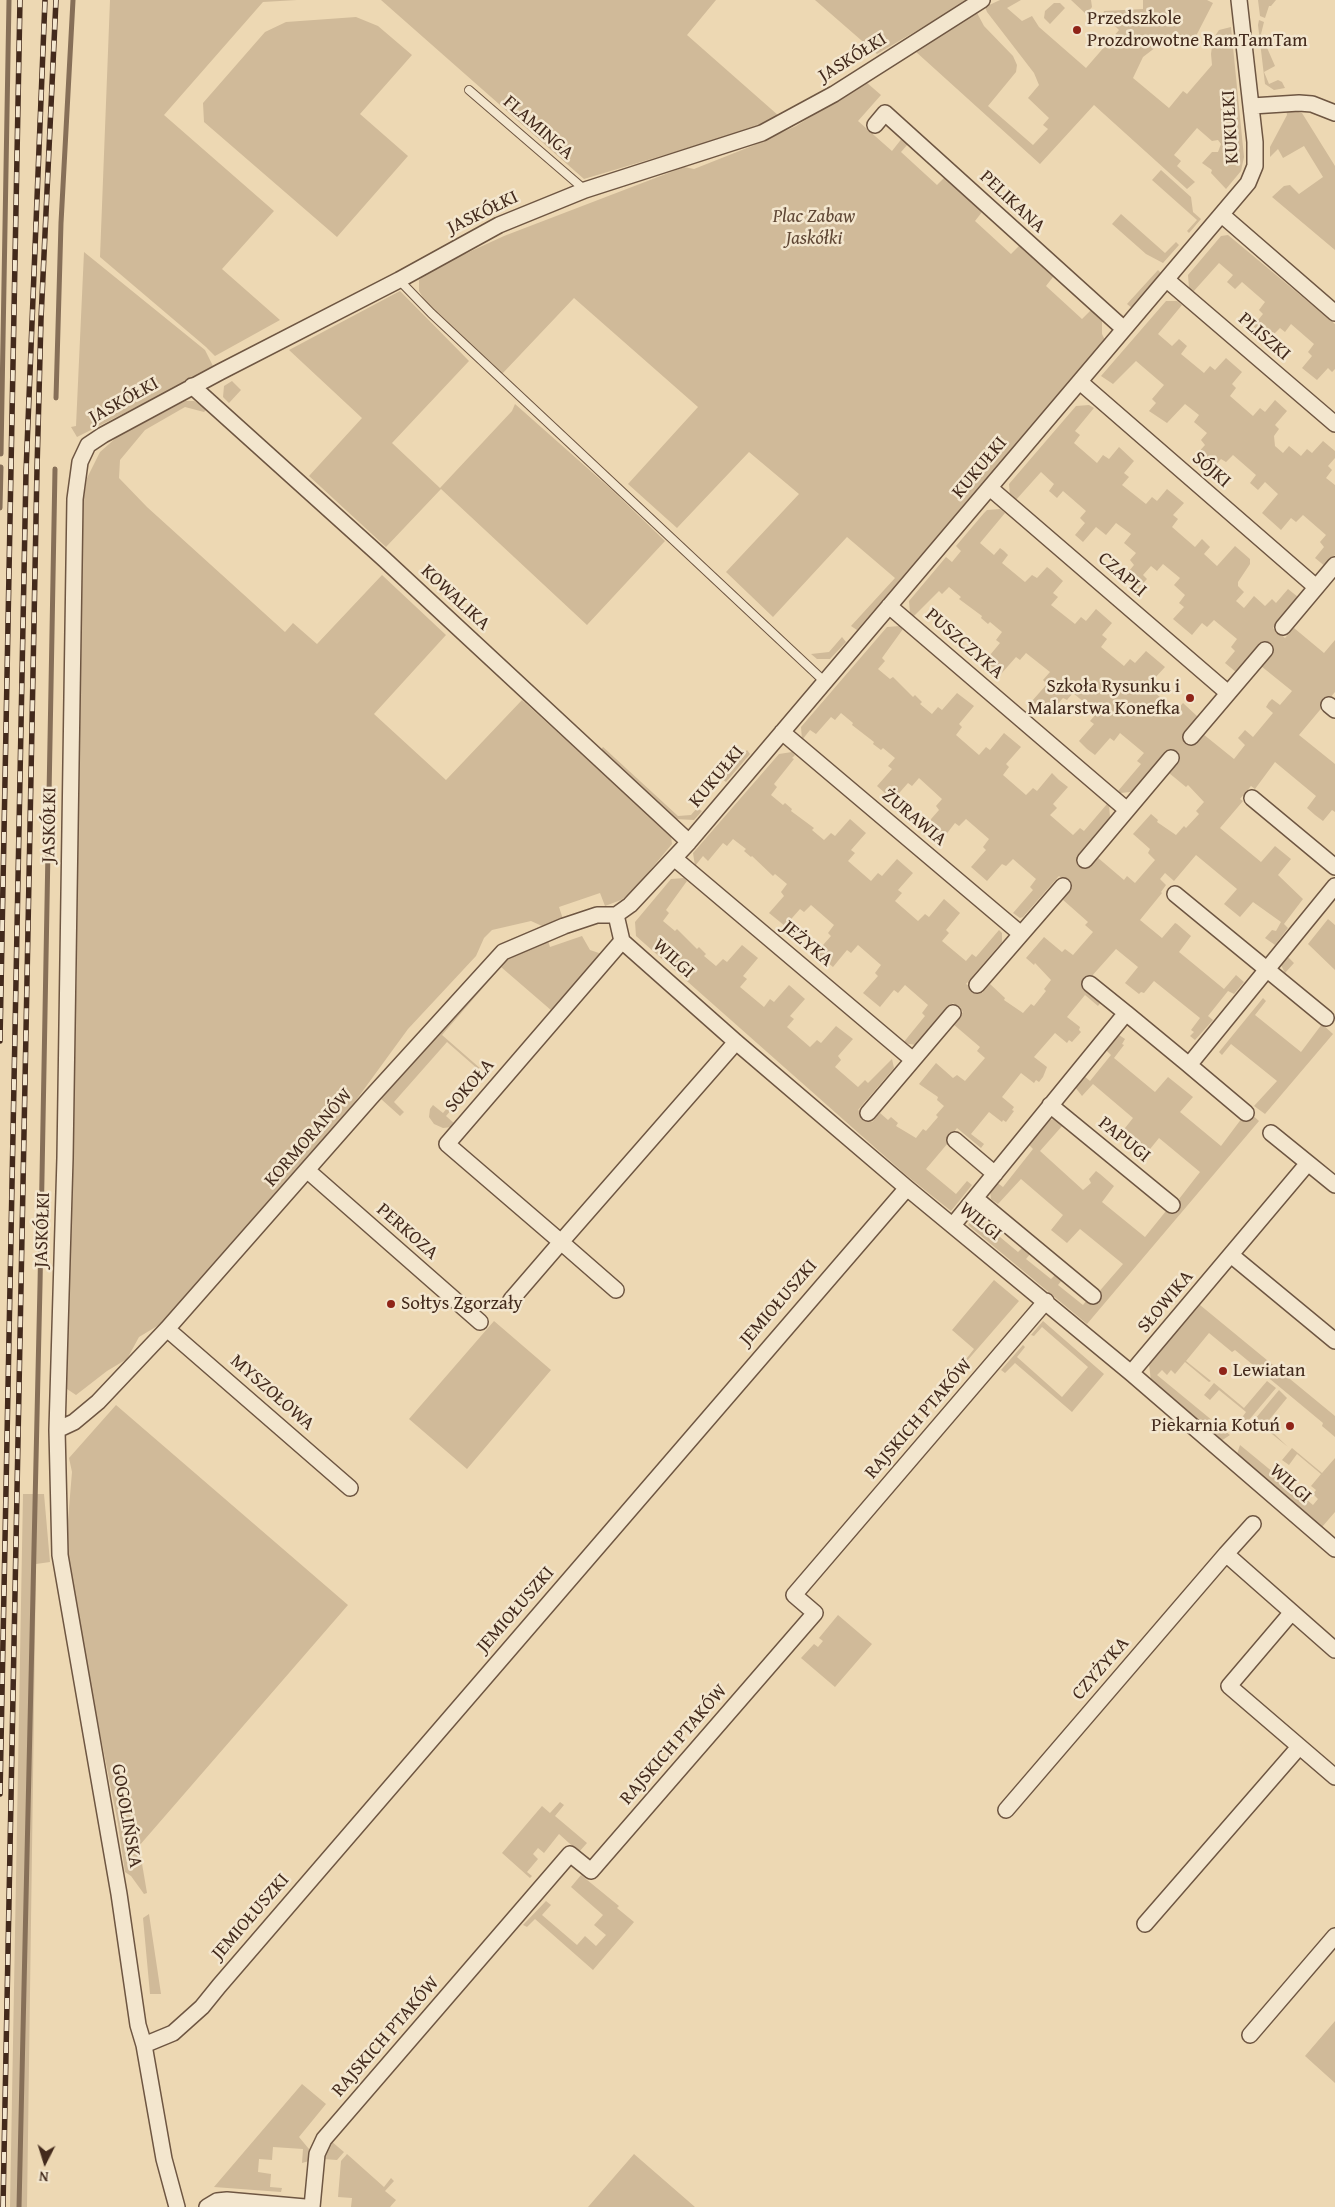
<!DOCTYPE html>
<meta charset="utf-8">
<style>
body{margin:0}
#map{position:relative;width:1335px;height:2207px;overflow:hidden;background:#edd8b3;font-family:"Gentium Book Plus",serif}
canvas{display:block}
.north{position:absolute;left:20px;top:2137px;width:50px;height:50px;-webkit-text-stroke:4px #f3e6ce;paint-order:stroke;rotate:185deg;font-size:14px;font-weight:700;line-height:20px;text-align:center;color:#432a1c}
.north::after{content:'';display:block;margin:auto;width:18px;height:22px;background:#432a1c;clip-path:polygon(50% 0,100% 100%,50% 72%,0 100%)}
</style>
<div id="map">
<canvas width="1335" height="2207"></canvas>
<div class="north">N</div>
</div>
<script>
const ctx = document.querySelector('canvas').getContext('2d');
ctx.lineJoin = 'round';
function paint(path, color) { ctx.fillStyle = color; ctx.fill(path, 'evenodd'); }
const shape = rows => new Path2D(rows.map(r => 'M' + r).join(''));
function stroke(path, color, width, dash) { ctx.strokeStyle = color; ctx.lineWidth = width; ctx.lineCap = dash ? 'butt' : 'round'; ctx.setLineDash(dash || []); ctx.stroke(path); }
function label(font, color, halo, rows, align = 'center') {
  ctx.font = font + ' "Gentium Book Plus",serif'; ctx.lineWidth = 5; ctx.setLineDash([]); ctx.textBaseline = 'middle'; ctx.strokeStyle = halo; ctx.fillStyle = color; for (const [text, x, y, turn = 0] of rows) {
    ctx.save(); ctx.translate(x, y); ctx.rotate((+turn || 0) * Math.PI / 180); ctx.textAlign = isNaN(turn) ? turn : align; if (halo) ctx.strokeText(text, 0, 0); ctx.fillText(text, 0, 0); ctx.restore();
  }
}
paint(shape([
 [110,0,297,0,263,2,164,115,274,211,222,269,280,320,215,356,206,347,100,257],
 [381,0,716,0,687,35,779,116,748,130,584,179],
 [815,0,969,0,877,54],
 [1000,0,1021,0,1007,8,1022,21,1032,16,1039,27,1086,68,1119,30,1103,14,1104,11,1143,9,1143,0,1207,0,1213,3,1196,36,1184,45,1178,47,1168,43,1156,47,1143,57,1133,78,1169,108,1183,91,1187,94,1212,65,1211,54,1213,39,1219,30,1231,27,1244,157,1241,171,1226,189,1211,173,1212,170,1202,163,1212,152,1218,152,1221,144,1218,140,1212,141,1197,128,1174,155,1181,161,1177,166,1195,182,1187,189,1094,105,1040,164,915,51,976,11,984,26,1013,56,1017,65,1016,72,988,106,1033,145,1048,129,1043,125,1049,118,1028,98,1039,85,1034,73,987,12,985,7],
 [1071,0,1091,0,1092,7,1086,14],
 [1258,0,1276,0,1271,6,1269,6,1265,18,1260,16],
 [1054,3,1060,3,1065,8,1050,24,1044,18,1045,11],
 [356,17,378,26,412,55,360,114,408,156,337,237,204,122,203,103,265,32,286,22],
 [1259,20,1264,22,1261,34,1275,66,1264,72,1269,84,1278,80,1282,82,1285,88,1274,90,1265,84,1258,25],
 [866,82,881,95,858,121,892,151,903,137,908,144,901,152,937,185,945,177,982,212,975,221,1011,254,1019,246,1053,277,1046,286,1082,319,1091,310,1102,319,1102,334,1105,340,857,630,851,626,895,578,847,537,773,617,726,572,799,494,749,452,677,528,628,484,698,407,574,298,502,374,428,306,419,291,419,280,422,277,443,264,504,236,684,167,694,169,752,146,796,126],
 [1286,109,1302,113,1335,166,1335,250,1272,197,1284,186,1290,185,1299,194,1323,177,1304,146,1283,158,1278,149,1270,157,1270,147,1287,115],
 [1161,170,1191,197,1193,212,1201,219,1189,233,1187,231,1197,220,1152,180],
 [1121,214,1165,253,1176,242,1179,245,1163,263,1146,254,1112,224],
 [1228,235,1335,324,1335,369,1332,372,1328,368,1317,380,1302,368,1312,356,1308,352,1314,344,1291,324,1285,332,1280,328,1269,339,1253,326,1263,314,1259,310,1265,302,1242,282,1235,289,1227,282,1233,275,1219,263,1193,292,1189,288,1188,275,1221,236],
 [84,252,205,350,214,368,77,437,71,427,76,426],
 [1158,270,1162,274,1132,308,1127,304],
 [400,291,469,361,392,443,440,488,512,411,515,404,611,489,665,541,587,625,441,489,386,547,309,476,362,418,289,350],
 [1166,301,1177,301,1182,305,1158,334,1172,346,1179,339,1187,346,1181,354,1204,373,1210,366,1215,370,1226,358,1242,372,1232,384,1236,388,1230,396,1253,416,1260,408,1265,412,1275,400,1287,411,1275,425,1279,429,1274,436,1275,446,1283,453,1289,446,1301,456,1307,449,1312,453,1323,441,1335,451,1335,458,1328,466,1332,470,1326,478,1335,485,1335,555,1326,567,1315,558,1324,547,1320,542,1326,535,1303,515,1296,522,1291,518,1281,530,1262,513,1278,494,1265,482,1258,490,1250,483,1256,475,1233,455,1226,462,1221,459,1211,470,1195,456,1205,445,1201,440,1207,433,1194,422,1199,415,1185,404,1167,423,1149,411,1156,403,1152,399,1164,385,1136,361,1113,384,1101,376],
 [232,381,241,390,229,403,223,397,224,386],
 [185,401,194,401,207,409,204,412,185,407,145,430,120,460,119,478,147,507,285,632,293,623,317,644,382,575,446,635,374,714,446,780,522,700,671,836,672,844,632,892,621,900,605,906,600,893,559,907,563,919,542,926,531,921,492,930,484,938,476,956,408,1029,343,1118,219,1261,159,1325,139,1337,127,1359,107,1371,76,1395,64,1387,77,967,74,959,82,510,87,478,100,452,117,437],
 [1089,405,1094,408,1075,431,1080,435,1074,443,1097,463,1103,455,1109,459,1119,447,1134,461,1124,473,1129,477,1122,485,1146,504,1152,497,1157,501,1167,489,1184,503,1173,515,1178,519,1172,527,1195,547,1202,539,1210,547,1204,554,1217,566,1235,546,1250,559,1250,564,1238,582,1238,586,1244,592,1236,601,1244,608,1254,596,1265,606,1272,599,1276,603,1288,589,1298,597,1273,628,1285,638,1294,628,1324,653,1335,640,1335,692,1299,735,1335,764,1335,812,1332,810,1323,821,1315,815,1307,808,1316,796,1275,762,1255,789,1251,786,1246,792,1240,799,1243,801,1220,828,1261,862,1275,846,1291,859,1278,875,1303,899,1284,924,1288,928,1275,945,1265,938,1272,930,1276,931,1281,922,1253,902,1240,917,1224,904,1237,889,1196,855,1174,881,1165,873,1160,879,1166,885,1161,892,1162,893,1140,920,1162,938,1175,923,1177,924,1191,936,1179,952,1224,989,1236,975,1244,982,1234,994,1228,991,1208,1016,1213,1020,1195,1040,1190,1036,1194,1032,1191,1030,1200,1018,1154,981,1144,993,1141,992,1139,994,1125,983,1138,967,1116,949,1082,987,1101,1002,1098,1006,1085,995,1067,1017,1080,1027,1079,1030,1081,1032,1072,1042,1069,1040,1067,1043,1055,1033,1034,1057,1047,1067,1043,1077,1039,1082,1036,1080,1034,1083,1021,1073,1002,1097,1014,1107,1012,1110,1014,1111,1006,1122,1003,1120,1002,1122,989,1112,971,1134,984,1144,981,1148,957,1128,947,1141,948,1143,926,1169,956,1194,967,1181,972,1185,951,1211,906,1175,636,936,635,922,671,879,684,878,687,881,666,910,669,913,663,921,675,931,677,929,697,949,699,947,706,954,704,956,716,966,723,959,727,962,742,945,758,958,743,976,747,979,740,987,764,1007,770,999,774,1002,789,985,805,999,790,1016,794,1019,787,1027,810,1047,817,1040,821,1043,836,1026,853,1039,838,1056,841,1060,835,1067,858,1087,865,1080,868,1083,892,1059,894,1068,858,1110,872,1122,880,1113,888,1120,891,1117,898,1123,896,1126,916,1138,923,1129,926,1131,938,1117,936,1115,944,1106,937,1100,938,1097,919,1084,936,1063,953,1078,957,1075,965,1081,985,1058,977,1051,980,1047,953,1024,963,1012,953,1003,916,1045,903,1043,925,1016,922,1013,928,1005,905,985,898,993,894,990,880,1007,863,993,878,976,875,973,881,965,858,945,851,953,847,950,833,967,816,953,831,936,828,933,834,925,811,905,804,912,800,909,785,926,769,913,784,896,781,892,787,884,775,874,773,876,752,856,751,857,744,851,746,849,733,839,727,846,723,843,708,861,703,856,695,866,693,853,779,754,792,752,795,755,792,758,794,759,774,784,777,787,771,795,783,805,785,803,792,809,791,811,814,828,812,830,824,840,831,833,835,836,850,819,866,833,851,850,855,853,848,861,871,881,878,873,882,876,897,859,913,873,898,890,902,893,895,901,918,921,925,914,929,917,944,899,960,913,946,930,949,933,942,941,966,961,972,954,976,957,999,930,1002,933,1002,942,966,984,982,993,990,984,1005,998,1004,1000,1023,1013,1031,1004,1034,1006,1046,991,1044,989,1051,980,1035,963,1034,965,1026,958,1044,937,1062,952,1065,949,1073,955,1093,932,1085,925,1088,922,1062,899,1072,887,1059,876,1023,917,1020,918,1013,913,1033,890,1030,887,1036,879,1013,859,1006,866,1002,864,987,881,971,867,986,850,983,847,989,839,966,819,959,826,955,823,941,841,924,827,939,810,936,806,942,799,919,778,912,786,908,783,893,800,877,786,892,769,888,766,895,758,883,748,881,750,873,744,874,742,852,725,853,723,841,713,835,720,831,717,816,734,810,730,802,740,801,727,887,627,900,626,903,629,882,658,885,661,878,669,890,679,893,677,913,697,915,695,922,702,920,704,932,714,938,707,942,710,957,693,974,706,959,724,962,727,956,735,979,755,986,747,990,750,1004,733,1021,747,1006,764,1009,767,1003,775,1026,795,1033,788,1037,791,1052,773,1059,780,1068,787,1053,804,1057,808,1050,815,1073,835,1080,828,1084,831,1107,804,1109,805,1110,817,1076,857,1088,868,1097,857,1124,880,1127,876,1135,883,1155,860,1148,853,1150,849,1133,834,1151,814,1158,820,1157,822,1176,835,1184,826,1186,828,1199,814,1196,811,1204,802,1188,785,1186,787,1169,773,1180,760,1168,750,1131,792,1120,793,1118,791,1141,764,1137,761,1144,753,1120,733,1114,741,1110,738,1095,755,1087,749,1079,741,1094,724,1090,721,1097,713,1073,693,1067,700,1063,698,1048,715,1032,701,1047,684,1043,680,1050,672,1026,653,1020,660,1016,657,1001,674,985,661,1000,643,996,640,1002,632,990,622,988,624,981,618,982,616,959,599,961,597,949,587,942,594,939,591,913,617,910,614,909,601,946,557,952,562,961,551,956,546,984,513,987,510,1000,509,1005,513,980,543,994,555,1000,548,1004,551,1008,555,1002,563,1025,582,1032,575,1037,578,1047,567,1051,570,1063,581,1053,593,1058,597,1051,605,1075,624,1081,617,1086,621,1096,609,1112,623,1102,635,1107,639,1101,647,1124,666,1130,659,1135,663,1146,651,1165,667,1154,679,1159,684,1153,691,1176,711,1183,703,1198,717,1184,732,1196,743,1203,734,1234,759,1245,745,1238,738,1245,730,1253,737,1273,713,1266,707,1269,702,1272,699,1280,705,1292,691,1261,666,1272,654,1259,644,1236,672,1225,663,1235,651,1231,647,1237,639,1214,620,1207,627,1202,623,1192,635,1173,619,1184,607,1179,603,1185,595,1174,585,1180,578,1163,564,1157,571,1151,566,1143,575,1147,579,1138,589,1124,577,1134,565,1130,560,1136,553,1124,543,1131,534,1116,523,1106,535,1096,527,1083,542,1075,535,1085,523,1080,518,1086,511,1063,491,1057,498,1049,491,1054,484,1041,472,1015,501,1010,497,1009,484,1076,406],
 [842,637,846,642,830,659,817,659,811,654,829,652],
 [603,747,678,816,691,815,697,808,702,811,694,820,675,819,601,750],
 [747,750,750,754,726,782,722,779],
 [1328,919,1335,925,1335,970,1308,944],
 [582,936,590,950,602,954,552,1011,501,967,442,1035,481,1069,483,1073,446,1116,455,1124,452,1127,443,1128,434,1124,429,1117,430,1109,433,1105,443,1113,479,1070,447,1042,394,1102,404,1112,400,1116,381,1099,439,1031,505,961,548,941,550,947],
 [1302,941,1288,957,1294,963,1285,973,1281,965],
 [1263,998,1266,1001,1255,1015,1301,1052,1322,1024,1333,1034,1265,1114,1254,1106,1277,1081,1231,1044,1222,1055,1219,1052],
 [1119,1035,1125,1039,1122,1044,1124,1045,1114,1058,1155,1092,1168,1077,1193,1097,1180,1112,1221,1146,1242,1118,1250,1113,1259,1121,1087,1324,968,1225,977,1212,981,1212,978,1219,990,1229,995,1224,998,1226,994,1232,1018,1252,1023,1247,1031,1253,1026,1259,1051,1279,1056,1274,1062,1280,1058,1285,1083,1305,1087,1300,1090,1302,1123,1264,1080,1229,1067,1243,1051,1230,1063,1215,1021,1179,998,1204,991,1199,990,1191,996,1182,1003,1187,1033,1149,1029,1145,1048,1121,1053,1119,1063,1125,1040,1151,1083,1190,1091,1183,1089,1179,1096,1171,1100,1174,1114,1186,1102,1202,1145,1237,1166,1211,1170,1214,1180,1200,1179,1199,1200,1172,1159,1138,1146,1154,1121,1133,1133,1118,1093,1084,1082,1096,1075,1087,1084,1076,1090,1081,1111,1055,1106,1050],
 [994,1280,1019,1301,966,1362,971,1367,969,1369,963,1363,974,1349,952,1330],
 [1200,1305,1335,1416,1335,1437,1322,1426,1323,1423,1235,1350,1232,1352,1209,1333,1186,1361,1211,1381,1209,1382,1185,1362,1175,1374,1171,1370,1167,1375,1162,1370,1157,1375,1230,1435,1221,1441,1151,1381,1149,1364],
 [494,1321,551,1370,467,1469,409,1419],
 [1043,1321,1104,1374,1072,1412,1015,1363,1005,1373,1001,1370,1023,1345,1025,1347,1017,1357,1062,1397,1088,1367,1042,1327,1034,1336,1031,1335],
 [1267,1381,1276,1388,1243,1427,1238,1423,1246,1412,1219,1390,1210,1400,1204,1395,1214,1383,1244,1408],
 [1279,1390,1287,1398,1265,1425,1288,1447,1256,1421,1248,1431,1246,1430],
 [116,1405,348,1605,139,1846,147,1893,144,1894,131,1876,125,1872,118,1824,65,1556,72,1472,69,1458],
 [1240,1445,1313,1505,1318,1499,1313,1494,1316,1490,1311,1486,1321,1474,1297,1454,1289,1465,1282,1460,1292,1448,1322,1473,1335,1458,1335,1512,1322,1527,1237,1454],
 [23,1494,44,1494,50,1562,36,1564,27,2207,10,2207],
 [838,1615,872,1644,835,1687,801,1658,814,1644,818,1647,823,1641,819,1638],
 [560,1802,564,1805,555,1816,587,1843,579,1852,559,1834,544,1853,538,1848,533,1854,538,1859,527,1872,532,1876,530,1878,502,1853,542,1806,550,1813],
 [581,1875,619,1906,617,1908,634,1922,593,1970,535,1919,527,1927,523,1925,546,1901,551,1905,542,1915,577,1945,585,1936,596,1946,606,1935,594,1925,603,1915,571,1887],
 [149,1914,161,1994,150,1994,143,1918],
 [1335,2021,1335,2083,1305,2056],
 [302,2084,326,2104,299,2137,309,2149,309,2161,302,2163,303,2149,273,2147,272,2160,259,2159,258,2172,271,2174,270,2187,282,2188,281,2192,214,2187],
 [331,2141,344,2152,337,2160,323,2159],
 [347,2154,384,2187,391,2178,394,2181,385,2191,396,2200,390,2207,351,2207,352,2198,338,2197,341,2161],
 [634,2154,695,2207,588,2207]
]), '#d0ba99');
stroke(shape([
 [56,398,61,223,73,0],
 [1,454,9,0],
 [0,508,1,467],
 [19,2207,40,1285,55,469]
]), '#866f58', 5);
const lane = shape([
 [469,90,585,190],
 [399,280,431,313,825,682]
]);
const street = shape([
 [1252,106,1299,103,1312,104,1335,113],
 [875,125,885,113,1124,329],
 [1222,215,1335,313],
 [1167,280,1335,424],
 [1080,382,1316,587],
 [192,386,384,559,689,842],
 [990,488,1228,693],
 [889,606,1127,810],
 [1283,627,1335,565],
 [1329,705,1335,710],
 [782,732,1021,934],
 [1191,737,1265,650],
 [1252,798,1335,867],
 [674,858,913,1060],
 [1085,860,1171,758],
 [1175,894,1326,1018],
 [616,915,630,905,689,842,1248,183,1255,166,1255,142,1239,0],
 [616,915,622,941,736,1042,907,1188,1131,1373,1335,1549],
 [622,941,447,1144,561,1242,736,1042],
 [1090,984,1126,1013],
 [977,985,1063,886],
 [1189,1065,1246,1113],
 [1050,1105,1172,1205],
 [868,1113,953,1013],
 [1271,1133,1308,1163],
 [955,1140,995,1174],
 [308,1171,480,1322],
 [975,1198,1093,1296],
 [953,1225,1126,1013,1189,1065,1335,886],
 [1231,1255,1335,1341],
 [511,1300,561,1242,616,1290],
 [167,1329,350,1488],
 [1131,1373,1308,1163,1335,1185],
 [57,1430,74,1422,98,1402,167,1329,372,1096,503,952,564,926,597,915,616,915],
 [1253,1524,1226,1554,1335,1650],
 [1292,1612,1229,1686,1335,1777],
 [1006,1810,1226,1554],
 [1145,1924,1299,1747],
 [1250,2035,1335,1936],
 [144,2045,173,2033,202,2007,219,1986,907,1188],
 [177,2207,164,2159,144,2045,138,2025,119,1894,60,1555,57,1430,65,1158,75,499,80,462,88,445,103,435,220,372,399,280,499,225,585,190,762,133,834,94,982,0],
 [207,2207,217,2201,227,2200,305,2207],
 [312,2207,317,2154,324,2139,570,1854,591,1871,815,1613,794,1595,1046,1301]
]);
stroke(lane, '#6e5642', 10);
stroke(street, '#6e5642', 18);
stroke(lane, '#f3e6ce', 8);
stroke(street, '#f3e6ce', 15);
const rail = shape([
 [0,1041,20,0],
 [0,1794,26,472,45,0],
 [3,2207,37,469,41,319,56,0]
]);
stroke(rail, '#432a1c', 5.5);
stroke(rail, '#f3e6ce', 4, [11]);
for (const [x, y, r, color] of [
 [1077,30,5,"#8f2418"],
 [1190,698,5,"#8f2418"],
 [391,1304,5,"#8f2418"],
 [1223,1371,5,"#8f2418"],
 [1290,1426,5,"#8f2418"]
]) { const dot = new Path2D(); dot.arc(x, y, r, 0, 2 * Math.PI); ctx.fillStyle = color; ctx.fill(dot); stroke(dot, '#f3e6ce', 2); }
label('19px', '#432a1c', '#f3e6ce', [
 ["Przedszkole",1087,19],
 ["Prozdrowotne RamTamTam",1087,41],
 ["Szkoła Rysunku i",1180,687,"right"],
 ["Malarstwa Konefka",1180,709,"right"],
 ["Sołtys Zgorzały",401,1304],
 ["Lewiatan",1233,1371],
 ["Piekarnia Kotuń",1280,1426,"right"]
], 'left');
label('19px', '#432a1c', '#f3e6ce', [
 ["JASKÓŁKI",853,58,-32],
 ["KUKUŁKI",1231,127,-93],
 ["FLAMINGA",538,128,41],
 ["PELIKANA",1012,202,43],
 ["JASKÓŁKI",483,213,-26],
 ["PLISZKI",1264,337,41],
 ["JASKÓŁKI",124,401,-29],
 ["KUKUŁKI",980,468,-50],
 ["SÓJKI",1211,470,41],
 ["CZAPLI",1122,575,41],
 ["KOWALIKA",455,598,43],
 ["PUSZCZYKA",964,644,41],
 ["KUKUŁKI",717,777,-50],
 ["ŻURAWIA",914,818,40],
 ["JASKÓŁKI",50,825,-89],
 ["JEŻYKA",807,944,40],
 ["WILGI",673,959,42],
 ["SOKOŁA",470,1086,-49],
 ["KORMORANÓW",309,1138,-49],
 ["PAPUGI",1124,1140,39],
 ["WILGI",980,1222,39],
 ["JASKÓŁKI",43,1230,-88],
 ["PERKOZA",407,1232,41],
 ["SŁOWIKA",1166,1302,-50],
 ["JEMIOŁUSZKI",779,1303,-49],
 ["MYSZOŁOWA",272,1393,41],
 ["RAJSKICH PTAKÓW",919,1419,-49],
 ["WILGI",1290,1484,41],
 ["JEMIOŁUSZKI",516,1610,-49],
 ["CZYŻYKA",1101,1669,-49],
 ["RAJSKICH PTAKÓW",674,1745,-49],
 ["GOGOLIŃSKA",126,1816,80],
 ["JEMIOŁUSZKI",251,1917,-49],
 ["RAJSKICH PTAKÓW",386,2037,-49]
]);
label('italic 19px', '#5f4735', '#f3e6ce', [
 ["Plac Zabaw",814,217],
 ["Jaskółki",814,239]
]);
</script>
